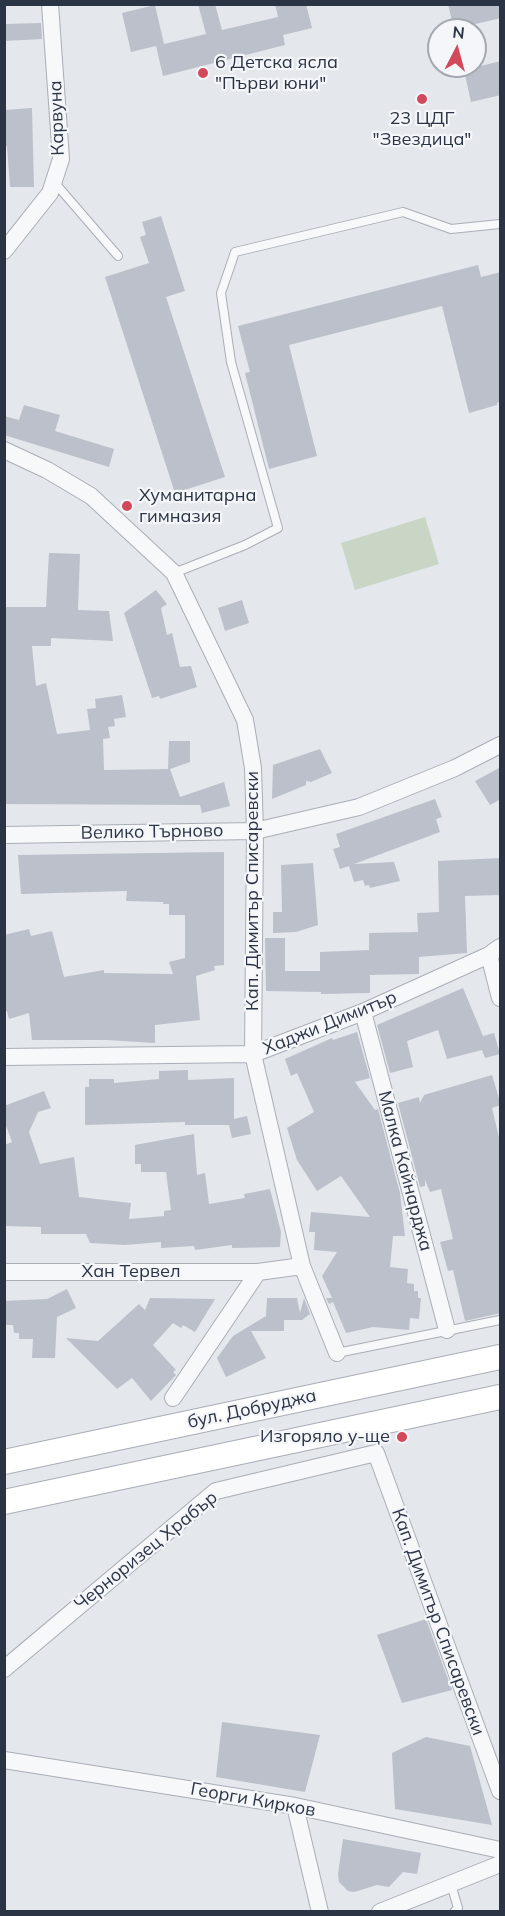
<!DOCTYPE html>
<meta charset="utf-8">
<style>
body{margin:0}
#map{position:relative;width:505px;height:1916px;overflow:hidden;background:#e4e7ec;font-family:Mulish,sans-serif}
canvas{display:block}
.frame{position:absolute;inset:0;border:6px solid #2b3445;pointer-events:none}
.north{position:absolute;left:427px;top:18px;width:60px;height:60px;box-sizing:border-box;background:#f4f6f9;border:2px solid #a4a8b1;border-radius:50%;rotate:6deg;font-size:16px;font-weight:700;line-height:24px;text-align:center;color:#2b3445}
.north::after{content:'';display:block;margin:auto;width:21px;height:27px;background:#d1495b;clip-path:polygon(50% 0,100% 100%,50% 72%,0 100%)}
</style>
<div id="map">
<canvas width="505" height="1916"></canvas>
<div class="frame"></div>
<div class="north">N</div>
</div>
<script>
const ctx = document.querySelector('canvas').getContext('2d');
ctx.lineJoin = 'round';
function paint(path, color) { ctx.fillStyle = color; ctx.fill(path, 'evenodd'); }
const shape = rows => new Path2D(rows.map(r => 'M' + r).join(''));
function stroke(path, color, width, dash) { ctx.strokeStyle = color; ctx.lineWidth = width; ctx.lineCap = dash ? 'butt' : 'round'; ctx.setLineDash(dash || []); ctx.stroke(path); }
function label(font, color, halo, rows, align = 'center') {
  ctx.font = font + ' Mulish,sans-serif'; ctx.lineWidth = 4.5; ctx.setLineDash([]); ctx.textBaseline = 'middle'; ctx.strokeStyle = halo; ctx.fillStyle = color; for (const [text, x, y, turn = 0] of rows) {
    ctx.save(); ctx.translate(x, y); ctx.rotate((+turn || 0) * Math.PI / 180); ctx.textAlign = isNaN(turn) ? turn : align; if (halo) ctx.strokeText(text, 0, 0); ctx.fillText(text, 0, 0); ctx.restore();
  }
}
paint(shape([
 [425,517,439,564,355,590,341,543]
]), '#c9d6c5');
paint(shape([
 [198,4,215,4,222,30,278,17,275,4,306,4,312,28,283,35,285,45,163,76,156,46,206,34],
 [448,4,501,4,501,18,454,29],
 [155,5,164,44,131,52,122,13],
 [41,23,42,39,4,41,4,24],
 [501,61,501,95,471,102,464,70],
 [32,108,34,187,10,187,7,146,4,146,4,110],
 [161,216,185,291,166,297,225,477,175,493,105,277,149,263,140,237,146,235,142,222],
 [478,265,481,277,501,272,501,401,497,403,497,405,469,413,442,306,289,345,317,456,269,469,245,373,250,372,238,326],
 [24,405,60,415,55,431,114,449,109,467,4,435,4,416,19,420],
 [49,553,80,554,78,610,109,611,113,641,51,638,51,646,32,646,36,686,46,683,57,734,90,730,87,709,96,708,95,699,122,695,126,717,114,719,115,726,108,727,110,738,103,739,104,770,168,769,169,741,190,741,190,762,170,769,180,797,224,782,230,806,202,813,200,805,4,804,4,607,46,607],
 [156,590,167,604,161,608,167,635,172,633,180,667,191,666,197,687,160,699,159,696,152,698,124,613],
 [242,600,249,623,225,631,218,608],
 [320,749,332,773,311,782,306,781,306,785,272,799,273,765],
 [501,767,501,799,490,805,475,781],
 [435,799,442,817,436,819,440,832,354,864,394,862,400,881,370,888,369,885,365,886,363,880,354,882,349,866,340,869,333,849,340,847,336,834],
 [224,852,224,965,214,966,215,970,196,976,200,1020,155,1025,155,1043,106,1040,32,1040,29,1013,9,1019,7,1011,4,1012,4,935,29,929,31,936,52,931,64,977,104,970,104,973,173,974,169,962,185,958,185,915,169,915,169,904,163,904,163,902,126,901,127,891,21,894,18,855],
 [501,858,501,895,465,896,467,953,419,957,419,974,370,975,370,993,321,994,321,992,266,991,265,938,285,938,285,971,320,971,320,952,369,950,369,933,418,932,417,913,439,912,438,861],
 [313,863,318,925,296,932,273,933,273,912,282,912,281,865],
 [463,988,483,1036,494,1033,500,1054,485,1058,482,1050,447,1059,438,1030,407,1041,413,1067,390,1073,377,1025],
 [357,1032,370,1078,355,1082,375,1110,378,1109,400,1193,405,1236,393,1236,390,1267,408,1269,407,1283,414,1284,414,1291,418,1291,418,1298,421,1298,419,1319,410,1318,409,1330,373,1327,346,1333,333,1302,329,1304,326,1298,332,1298,322,1276,337,1252,314,1250,315,1232,309,1232,311,1212,370,1217,341,1176,317,1191,297,1160,287,1128,314,1112,297,1073,291,1076,285,1059,332,1038,333,1040],
 [188,1070,188,1080,234,1078,234,1119,247,1116,251,1134,232,1138,229,1125,185,1125,185,1122,85,1125,85,1087,89,1087,89,1079,114,1079,114,1083,159,1079,159,1071],
 [492,1075,501,1105,492,1108,501,1146,501,1313,465,1321,453,1270,448,1271,440,1242,453,1239,441,1189,430,1192,425,1180,425,1186,420,1187,398,1103,419,1097,420,1103,424,1095],
 [44,1091,51,1108,38,1112,29,1132,40,1164,74,1157,79,1197,131,1203,129,1219,164,1216,164,1211,171,1210,166,1172,141,1172,141,1164,135,1164,135,1145,194,1134,197,1175,205,1173,209,1204,245,1198,244,1194,270,1189,281,1232,280,1247,232,1248,232,1245,195,1250,194,1246,161,1248,161,1242,125,1245,90,1243,86,1234,41,1234,41,1227,4,1226,4,1145,12,1142,4,1120,4,1106],
 [67,1289,76,1308,57,1317,55,1358,32,1358,33,1339,19,1339,19,1333,14,1333,13,1325,4,1325,4,1301,47,1299],
 [150,1298,215,1299,195,1332,183,1325,181,1328,173,1323,153,1345,176,1370,173,1372,176,1375,151,1401,132,1378,117,1389,66,1338,98,1341,139,1304,145,1310],
 [267,1298,297,1298,300,1313,304,1298,310,1314,302,1320,284,1320,284,1331,251,1331,266,1358,226,1377,217,1358,233,1336,266,1316],
 [426,1619,452,1690,402,1703,377,1635],
 [222,1722,320,1735,305,1792,216,1777],
 [426,1737,470,1746,492,1825,395,1809,392,1753],
 [343,1839,421,1853,417,1874,403,1872,389,1887,377,1885,354,1892,348,1891,339,1882,338,1874]
]), '#bbc0ca');
const service = shape([
 [55,183,118,256],
 [174,573,245,545,278,528,231,362,221,293,235,252,403,212,451,229,500,224],
 [337,1353,500,1320],
 [451,1884,458,1908,454,1912]
]);
const minor = shape([
 [4,251,50,193,61,159,50,4],
 [4,450,47,470,91,496,174,573,245,720,253,768,255,831,253,1054,302,1266,337,1353],
 [4,835,255,831,359,807,455,768,500,745],
 [489,955,500,998],
 [363,1012,447,1330],
 [4,1057,253,1054,363,1012,489,955,500,947],
 [4,1272,258,1272,302,1266],
 [173,1398,258,1272],
 [4,1669,216,1491,376,1453,500,1791],
 [4,1760,295,1806,500,1850],
 [295,1806,320,1912],
 [380,1912,500,1864]
]);
const secondary = shape([
 [4,1462,500,1357],
 [4,1502,500,1397]
]);
stroke(service, '#a9aeb7', 10);
stroke(minor, '#a9aeb7', 18);
stroke(secondary, '#a9aeb7', 26);
stroke(service, '#f7f8fa', 8);
stroke(minor, '#f7f8fa', 16);
stroke(secondary, '#fff', 24);
for (const [x, y, r, color] of [
 [203,73,6,"#d1495b"],
 [422,99,6,"#d1495b"],
 [127,506,6,"#d1495b"],
 [402,1437,6,"#d1495b"]
]) { const dot = new Path2D(); dot.arc(x, y, r, 0, 2 * Math.PI); ctx.fillStyle = color; ctx.fill(dot); stroke(dot, '#f4f6f9', 2); }
label('18px', '#2b3445', '#f4f6f9', [
 ["6 Детска ясла",215,63],
 ["\"Първи юни\"",215,84],
 ["23 ЦДГ",422,119,"center"],
 ["\"Звездица\"",422,140,"center"],
 ["Хуманитарна",139,496],
 ["гимназия",139,517],
 ["Изгоряло у-ще",390,1437,"right"]
], 'left');
label('18px', '#2b3445', '#f4f6f9', [
 ["Карвуна",57,118,-92],
 ["Велико Търново",152,832,-1],
 ["Кап. Димитър Списаревски",253,891,-90],
 ["Хаджи Димитър",330,1023,-22],
 ["Малка Кайнарджа",405,1171,75],
 ["Хан Тервел",131,1272],
 ["бул. Добруджа",252,1409,-12],
 ["Черноризец Храбър",146,1551,-39],
 ["Кап. Димитър Списаревски",438,1622,70],
 ["Георги Кирков",253,1800,10]
]);
</script>
